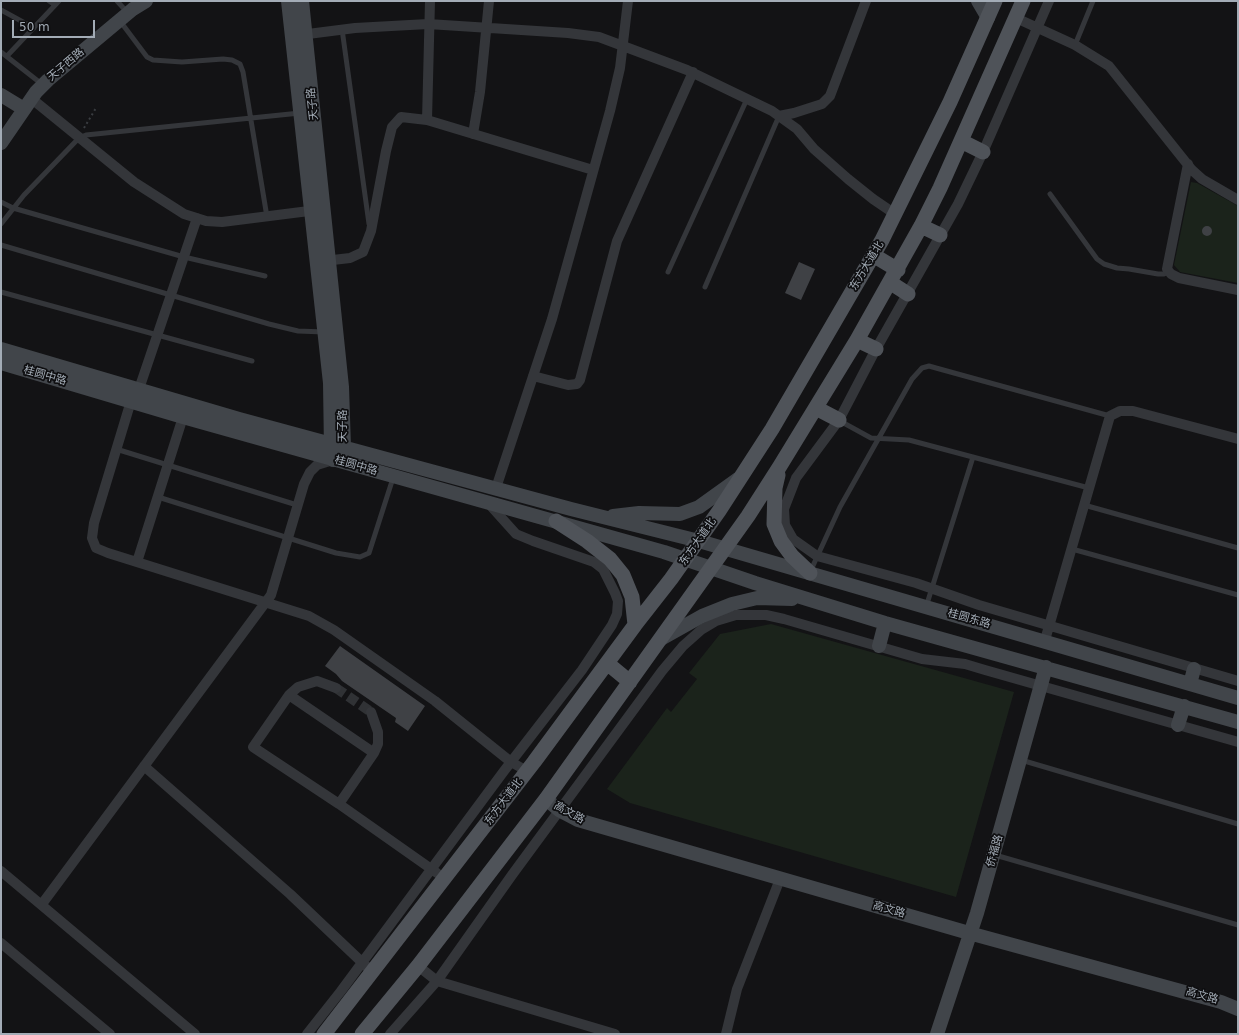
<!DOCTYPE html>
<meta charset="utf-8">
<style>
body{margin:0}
#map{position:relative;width:1239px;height:1035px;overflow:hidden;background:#131315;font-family:"DejaVu Sans",sans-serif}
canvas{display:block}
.frame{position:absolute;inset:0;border:2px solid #a3acb6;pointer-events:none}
.scale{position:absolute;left:12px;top:20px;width:83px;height:18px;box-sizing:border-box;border:2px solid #a3acb6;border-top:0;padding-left:5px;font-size:12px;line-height:14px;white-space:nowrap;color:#a3acb6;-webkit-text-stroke:3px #0e0e10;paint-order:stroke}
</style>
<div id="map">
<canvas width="1239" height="1035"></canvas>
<div class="frame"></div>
<div class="scale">50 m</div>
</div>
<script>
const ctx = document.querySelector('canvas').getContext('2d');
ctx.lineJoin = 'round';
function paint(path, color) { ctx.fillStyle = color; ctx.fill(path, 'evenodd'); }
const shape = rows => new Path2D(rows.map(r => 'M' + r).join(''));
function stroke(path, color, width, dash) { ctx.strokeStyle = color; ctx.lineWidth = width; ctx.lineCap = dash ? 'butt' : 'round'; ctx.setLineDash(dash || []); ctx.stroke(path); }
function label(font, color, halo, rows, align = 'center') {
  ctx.font = font + ' "DejaVu Sans","Noto Sans SC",sans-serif'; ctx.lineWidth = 3.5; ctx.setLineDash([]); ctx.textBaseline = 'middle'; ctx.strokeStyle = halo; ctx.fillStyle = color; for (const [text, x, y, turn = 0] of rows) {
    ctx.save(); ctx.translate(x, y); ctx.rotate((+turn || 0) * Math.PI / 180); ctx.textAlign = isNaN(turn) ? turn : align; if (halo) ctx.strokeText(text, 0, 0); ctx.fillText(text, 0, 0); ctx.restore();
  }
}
paint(shape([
 [1191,182,1197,183,1238,206,1238,283,1180,272,1174,265],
 [771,624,1014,692,956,897,630,803,607,789,667,708,671,712,697,679,689,673,720,634]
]), '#1b231b');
paint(shape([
 '1202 231a5 5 0 1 1 10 0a5 5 0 1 1-10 0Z',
 [799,262,815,269,801,300,785,293],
 [340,646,425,706,408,731,395,722,396,718,342,681,336,674,325,666]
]), '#3f4145');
stroke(shape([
 [336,688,371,712]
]), '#303235', 10, [10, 5]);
stroke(shape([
 [84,128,96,108]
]), '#3a3d41', 2, [2, 3]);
stroke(shape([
 [49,1,55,5],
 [117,1,127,12],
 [1,10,34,28],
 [120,21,147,57,153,60,182,62,223,59,232,60,240,64,243,72,267,217],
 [342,29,369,224],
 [1075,45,1093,1],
 [1,52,43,85],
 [7,56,59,1],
 [1050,194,1097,259,1104,264,1117,268,1129,269,1158,274,1164,274,1169,272],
 [1,202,13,208,184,257,265,276],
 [1,224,24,195,79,138,86,135,300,113],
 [1,245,269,324,298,331,324,332],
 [668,272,747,99],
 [705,287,779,116],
 [1,292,252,361],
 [840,421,871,438,909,440,1089,488],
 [116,449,297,505],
 [158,497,336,553,360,557,369,553,393,478],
 [1084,505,1238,548],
 [1072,549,1238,595],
 [811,570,840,507,912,379,922,368,929,366,936,368,1110,416],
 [926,607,973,457],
 [1021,760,1238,824],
 [995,855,1238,925]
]), '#34363a', 5);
stroke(shape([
 [1049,1,983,152,958,204,876,349,839,420,796,478,784,509,785,525,793,539,817,556,916,583,979,605,1238,681],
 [1016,18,1075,45,1109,66,1192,170,1202,179,1238,200],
 [300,35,355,28,428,24,568,33,599,37,687,70,772,111,797,129,814,149,848,179,873,199,895,214],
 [32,99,134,182,184,214,206,221,222,222,317,210],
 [779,116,794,113,822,104,830,96,866,1],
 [427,120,430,1],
 [473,134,480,92,489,1],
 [1188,164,1167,269,1171,274,1179,278,1238,290],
 [324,261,350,258,363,252,371,231,386,151,392,127,401,117,427,120,593,170],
 [533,376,568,385,577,384,580,380,617,241,693,72],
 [139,389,197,218],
 [131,401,94,523,92,538,96,548,108,553,309,616,334,630,435,701,511,762,527,771],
 [496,488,552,319,610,111,620,68,628,1],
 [137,562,183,417],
 [1045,640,1110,416,1120,411,1133,411,1238,439],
 [289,695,298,687,317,681,336,688],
 [371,712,378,732,378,744,374,753],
 [144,766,290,894,367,967],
 [339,804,374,753,289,695,253,747,339,804,437,873],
 [1,871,195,1034],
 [42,904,271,595,304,484,310,472,317,465,333,460],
 [1,943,110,1034],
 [418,966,437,981,615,1034],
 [307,1034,341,991,504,771,582,670,612,625,617,614,618,601,615,593,603,569,594,562,533,541,516,534,489,504],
 [390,1034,437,981,512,875,662,671,683,646,701,630,716,621,736,615,766,615,784,619,922,659,965,664,985,670,1238,742],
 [726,1034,737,989,780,879]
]), '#34363a', 10);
stroke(shape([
 [288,1,330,383,331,450,333,460,341,453,344,447,342,387,302,1],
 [978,1,988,18],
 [1,95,24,109],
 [1,143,36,92,48,80,133,9,146,1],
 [1,349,239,419,571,509,699,541,1238,698],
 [1,363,183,417,664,552,755,583,885,623,1238,722],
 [613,516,639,513,680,514,699,507,738,479],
 [661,639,702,616,732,604,757,598,792,599],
 [879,646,885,623],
 [1190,684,1194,669],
 [1178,725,1184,706],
 [546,799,559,810,578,820,969,933,1221,1002,1238,1009],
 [937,1034,977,913,1046,667]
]), '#41454a', 14);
stroke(shape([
 [961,141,983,152],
 [921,226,940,235],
 [873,255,898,270],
 [891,283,908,294],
 [857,340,876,349],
 [816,408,839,420],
 [778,475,775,488,774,524,781,541,792,556,810,573],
 [556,521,587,541,610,559,623,575,632,597,635,625],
 [607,663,630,682],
 [324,1034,534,762,635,625,671,579,719,511,772,429,882,240,950,102,995,1],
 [362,1034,418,966,546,799,748,516,780,466,857,340,921,226,940,188,1023,1]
]), '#4f5359', 15);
label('11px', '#a3acb6', '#0e0e10', [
 ["天子西路",66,65,-40],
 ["天子路",313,104,-96],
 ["东方大道北",867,266,-59],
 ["桂圆中路",45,376,16],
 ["天子路",343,426,-90],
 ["桂圆中路",356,466,16],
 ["东方大道北",698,542,-55],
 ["桂圆东路",969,619,16],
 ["东方大道北",504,802,-53],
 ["高文路",569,813,29],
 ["侨福路",995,851,-74],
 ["高文路",889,910,16],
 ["高文路",1202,996,16]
]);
</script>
